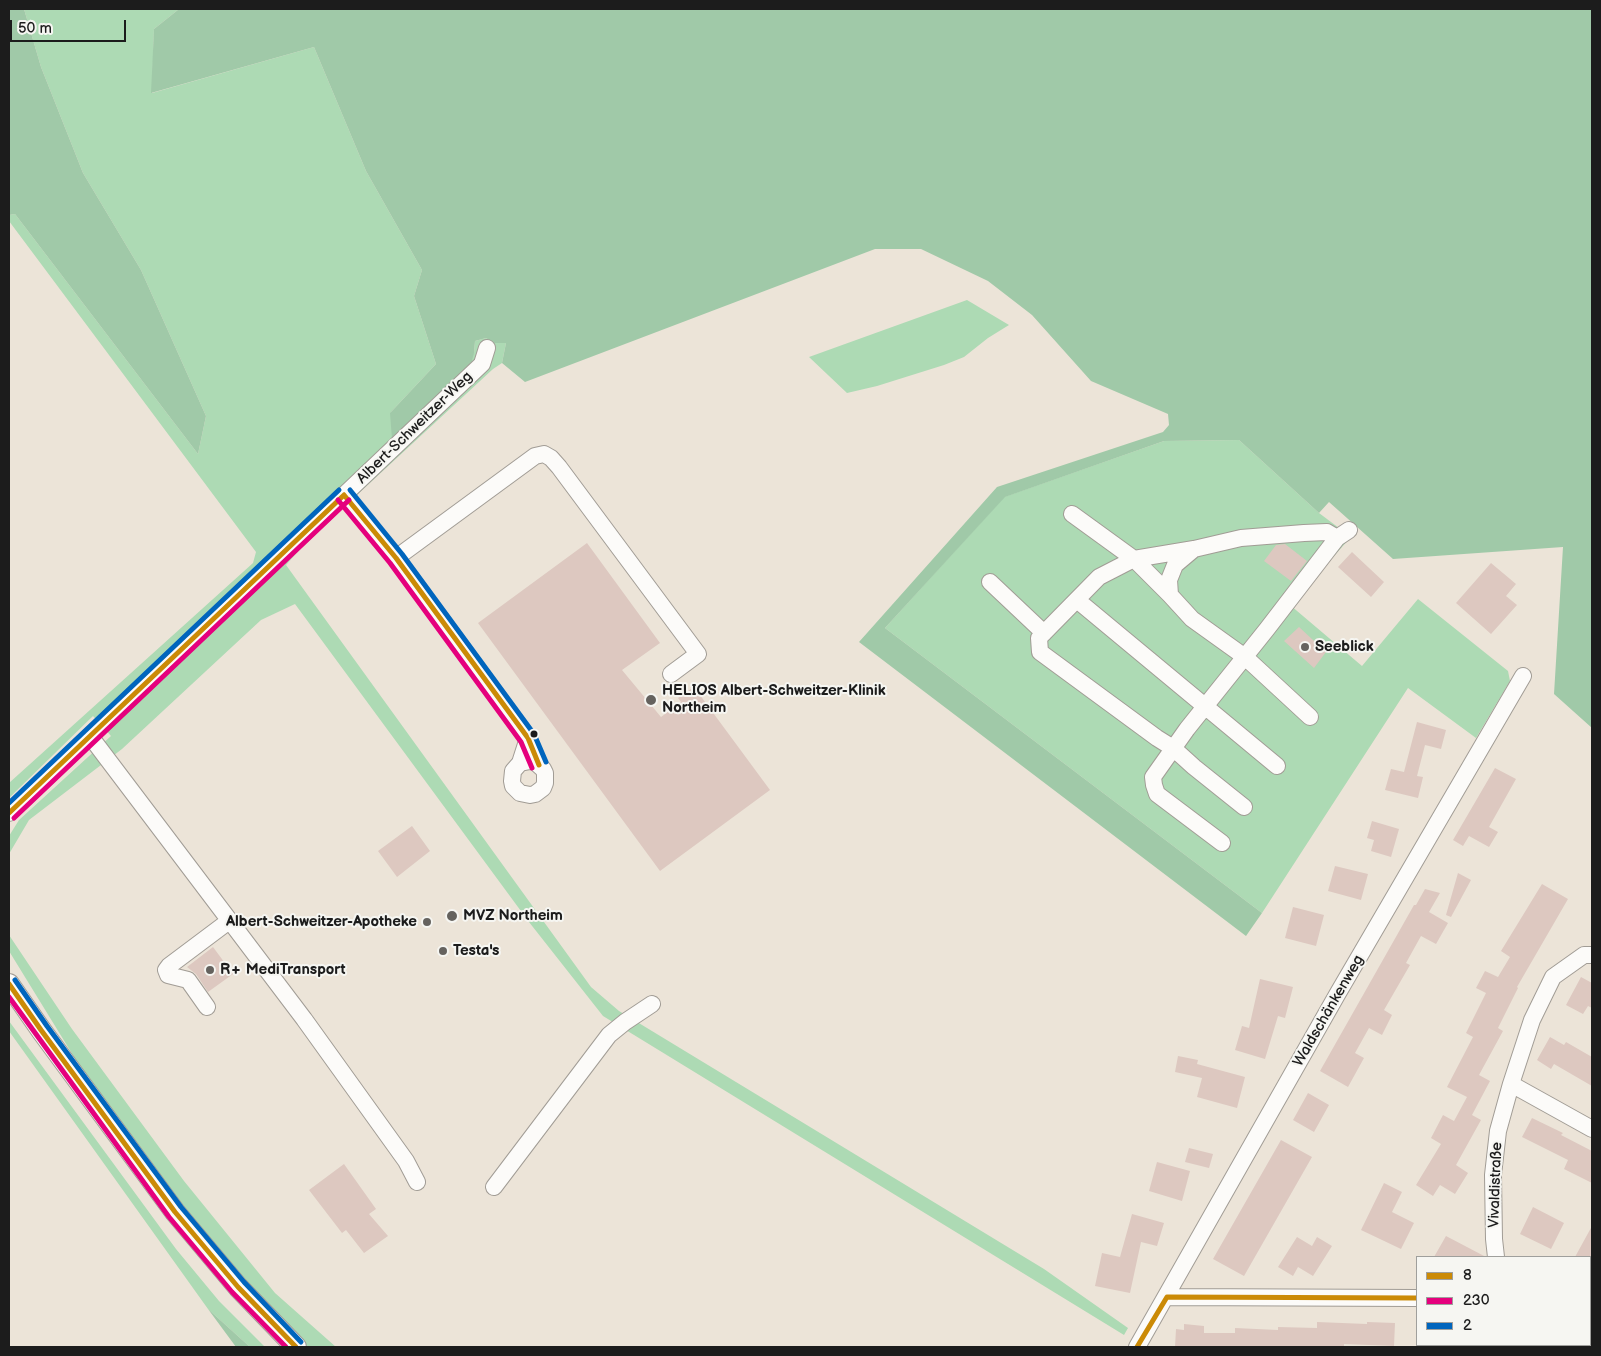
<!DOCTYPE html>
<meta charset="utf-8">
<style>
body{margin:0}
#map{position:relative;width:1601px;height:1356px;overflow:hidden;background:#ece4d8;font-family:"Balsamiq Sans",sans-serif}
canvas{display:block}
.frame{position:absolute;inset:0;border:10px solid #1c1c1c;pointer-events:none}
.legend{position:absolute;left:1416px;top:1256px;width:175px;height:90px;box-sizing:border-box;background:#f6f6f2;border:1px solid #9f9f9c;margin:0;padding:6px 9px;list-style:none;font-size:15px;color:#1c1c1c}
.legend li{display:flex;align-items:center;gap:10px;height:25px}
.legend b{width:25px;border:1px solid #9f9f9c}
.scale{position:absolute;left:10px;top:20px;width:116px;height:22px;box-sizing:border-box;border:2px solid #1c1c1c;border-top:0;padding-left:6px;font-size:15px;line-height:18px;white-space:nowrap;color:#1c1c1c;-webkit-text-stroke:4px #f6f6f2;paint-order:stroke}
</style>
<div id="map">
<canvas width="1601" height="1356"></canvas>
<div class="frame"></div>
<ul class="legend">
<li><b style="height:6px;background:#cb8a06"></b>8</li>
<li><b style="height:6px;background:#e5007d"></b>230</li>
<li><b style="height:6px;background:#0065bd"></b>2</li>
</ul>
<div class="scale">50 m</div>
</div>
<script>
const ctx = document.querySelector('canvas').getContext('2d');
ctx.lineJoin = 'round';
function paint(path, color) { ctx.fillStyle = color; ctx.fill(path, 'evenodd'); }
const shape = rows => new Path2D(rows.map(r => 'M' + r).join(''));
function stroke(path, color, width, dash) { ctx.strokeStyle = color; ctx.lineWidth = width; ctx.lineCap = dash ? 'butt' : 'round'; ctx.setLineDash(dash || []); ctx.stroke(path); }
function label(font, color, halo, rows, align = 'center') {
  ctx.font = font + ' "Balsamiq Sans",sans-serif'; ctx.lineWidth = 4; ctx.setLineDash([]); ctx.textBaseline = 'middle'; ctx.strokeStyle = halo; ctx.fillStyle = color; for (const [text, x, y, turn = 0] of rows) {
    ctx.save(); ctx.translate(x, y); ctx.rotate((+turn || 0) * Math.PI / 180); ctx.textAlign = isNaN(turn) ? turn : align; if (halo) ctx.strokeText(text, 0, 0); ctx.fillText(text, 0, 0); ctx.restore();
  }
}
paint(shape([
 [24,9,179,9,154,29,152,93,314,47,366,171,422,270,414,296,436,364,390,413,474,353,475,341,486,338,494,343,506,343,502,363,493,369,359,493,301,548,286,565,591,987,619,1011,1044,1269,1128,1328,1124,1335,603,1016,529,922,295,604,261,620,122,749,29,820,9,854,9,836,19,820,111,736,93,716,9,798,9,783,253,563,256,552,9,221,9,215,15,214,198,454,206,416,141,270,83,173,41,67],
 [967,300,1009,325,988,338,964,357,944,365,877,386,847,393,809,357],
 [1239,440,1319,513,1351,537,1290,605,1362,666,1418,599,1508,671,1510,681,1476,738,1408,688,1262,913,885,628,1004,497,1164,441],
 [9,935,72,1029,184,1181,275,1293,336,1347,308,1347,255,1294,199,1229,79,1065,9,951],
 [9,1021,176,1249,219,1301,265,1347,250,1347,208,1309,9,1031]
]), '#addab4');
paint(shape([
 [9,9,24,9,41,67,83,173,141,270,206,416,198,454,15,214,9,215],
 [179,9,1592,9,1592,728,1554,694,1563,547,1393,559,1329,502,1319,513,1239,440,1164,441,1005,497,885,628,1262,913,1246,936,859,642,997,487,1163,432,1169,425,1168,414,1091,381,1032,315,988,281,921,249,875,249,525,382,502,363,506,343,494,343,486,338,475,341,474,353,470,368,392,439,390,413,436,364,414,296,422,270,366,171,314,47,151,93,154,29],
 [208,1309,250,1347,236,1347]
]), '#a0c9a8');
paint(shape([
 [587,543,660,643,622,670,661,717,681,702,678,698,694,687,770,790,660,871,478,623],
 [1285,544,1307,561,1291,581,1264,561,1276,545],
 [1352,552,1384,582,1371,597,1338,567],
 [1491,563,1516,584,1506,596,1517,605,1491,634,1456,603],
 [1299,627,1326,652,1314,668,1284,641],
 [1417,722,1446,730,1441,749,1425,745,1417,776,1423,777,1418,798,1385,790,1391,769,1404,772],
 [1495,768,1516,779,1489,827,1498,832,1489,847,1469,836,1463,846,1453,840],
 [1372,821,1399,829,1391,857,1371,851,1374,840,1367,838],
 [412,826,430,851,397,877,378,851],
 [1335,866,1368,874,1361,900,1328,891],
 [1458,873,1471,880,1451,917,1446,915],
 [1542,884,1568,899,1517,987,1518,988,1498,1028,1503,1031,1479,1075,1490,1081,1472,1115,1481,1120,1456,1165,1468,1173,1455,1194,1440,1185,1433,1196,1416,1185,1441,1144,1431,1138,1443,1115,1454,1121,1467,1097,1447,1087,1473,1037,1466,1033,1486,993,1476,988,1485,971,1498,977,1510,957,1501,951],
 [1425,889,1440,893,1429,912,1448,923,1436,944,1421,936,1406,963,1410,965,1384,1010,1392,1015,1382,1035,1369,1028,1355,1053,1364,1058,1348,1087,1320,1071,1414,905,1416,905],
 [1293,907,1324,915,1316,946,1285,938],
 [213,947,233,974,208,992,196,974,187,967],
 [1581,977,1592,983,1592,1008,1588,1006,1583,1014,1566,1005],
 [1260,979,1293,987,1285,1018,1278,1016,1265,1059,1235,1050,1242,1026,1249,1028],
 [1550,1037,1564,1045,1566,1042,1592,1057,1592,1086,1554,1064,1551,1069,1537,1060],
 [1178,1056,1198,1060,1197,1064,1245,1077,1237,1108,1197,1097,1202,1078,1175,1072],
 [1308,1093,1329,1105,1314,1132,1293,1120],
 [1532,1118,1563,1133,1561,1135,1592,1151,1592,1183,1564,1169,1568,1160,1522,1137],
 [1281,1140,1312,1157,1244,1276,1213,1259],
 [1189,1148,1213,1154,1209,1168,1185,1162],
 [1157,1162,1190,1171,1182,1201,1149,1191],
 [344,1164,376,1209,369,1214,388,1236,364,1253,346,1230,342,1233,309,1190],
 [1384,1183,1402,1192,1392,1212,1414,1223,1401,1249,1361,1230],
 [1533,1207,1564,1223,1551,1249,1520,1234],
 [1132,1214,1164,1223,1157,1246,1141,1242,1130,1293,1095,1286,1102,1253,1120,1257],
 [1592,1226,1592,1257,1575,1257],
 [1446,1236,1486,1257,1434,1257],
 [1297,1237,1312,1246,1317,1237,1332,1246,1313,1276,1298,1267,1293,1276,1278,1267],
 [1317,1322,1367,1324,1367,1322,1395,1323,1394,1346,1344,1344,1344,1347,1175,1347,1176,1329,1184,1330,1184,1324,1204,1326,1204,1333,1235,1333,1235,1328,1278,1330,1278,1327,1317,1328]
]), '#ddc8c0');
const minor = shape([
 [344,495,396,558,528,738,539,765],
 [1072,514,1134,559,1170,595],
 [1194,549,1134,559,1099,577,1039,638,1040,652,1157,738,1173,748,1194,767,1244,807],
 [396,558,535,456,544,454,551,458,559,467,698,654,671,674],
 [990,582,1044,633],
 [1077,600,1277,766],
 [1310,717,1245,657,1192,619,1170,595,1169,580,1175,565,1194,549,1241,538,1304,533,1327,532,1337,538],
 [90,736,304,1019,406,1161,417,1182],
 [520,763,530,761,535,762,543,769,545,773,545,783,543,788,535,794,530,795,520,793,513,786,512,781,513,771,520,763,528,738],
 [9,813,482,364,487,348],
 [1222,843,1157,794,1154,785,1153,777,1187,729,1267,629,1337,538,1349,530],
 [207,1007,188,980,168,975,166,970,169,966,229,921],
 [1511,1084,1592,1129],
 [494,1187,609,1035,625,1022,652,1004],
 [1496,1257,1494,1239,1493,1175,1498,1131,1511,1084,1532,1020,1553,977,1584,955,1592,955],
 [1590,1294,1592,1294],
 [1167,1297,1417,1298],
 [1428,1345,1429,1347],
 [1137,1347,1338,993,1523,676]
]);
const major = shape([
 [9,984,41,1030,175,1212,238,1287,296,1347]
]);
stroke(minor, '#a19c95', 18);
stroke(major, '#a19c95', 22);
stroke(minor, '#fcfbf9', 16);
stroke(major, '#fcfbf9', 20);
stroke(shape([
 [344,495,396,558,528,738,539,765],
 [9,813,344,495],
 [9,984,41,1030,175,1212,238,1287,296,1347],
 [1137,1347,1167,1297,1417,1298]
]), '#cb8a06', 5);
stroke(shape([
 [338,500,390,563,521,742,532,768],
 [14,818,349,500],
 [9,997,169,1217,232,1292,286,1347]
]), '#e5007d', 5);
stroke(shape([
 [350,490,402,554,534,734,546,762],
 [9,803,339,490],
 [15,980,47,1026,181,1207,244,1282,301,1342]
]), '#0065bd', 5);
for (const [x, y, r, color] of [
 [1305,647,5,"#65625e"],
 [651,700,6,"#65625e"],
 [534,734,4.5,"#1c1c1c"],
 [452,916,6,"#65625e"],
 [427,922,5,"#65625e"],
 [443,951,5,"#65625e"],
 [210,970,5,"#65625e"]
]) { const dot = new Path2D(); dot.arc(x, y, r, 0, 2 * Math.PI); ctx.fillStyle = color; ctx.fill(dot); stroke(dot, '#f6f6f2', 2); }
label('15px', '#1c1c1c', '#f6f6f2', [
 ["Albert-Schweitzer-Weg",415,428,-44],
 ["Waldschänkenweg",1329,1011,-60],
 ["Vivaldistraße",1496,1185,-88]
]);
label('bold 15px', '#1c1c1c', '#f6f6f2', [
 ["Seeblick",1315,647],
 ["HELIOS Albert-Schweitzer-Klinik",662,691],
 ["Northeim",662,708],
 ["MVZ Northeim",463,916],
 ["Albert-Schweitzer-Apotheke",417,922,"right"],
 ["Testa's",453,951],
 ["R+ MediTransport",220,970]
], 'left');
</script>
